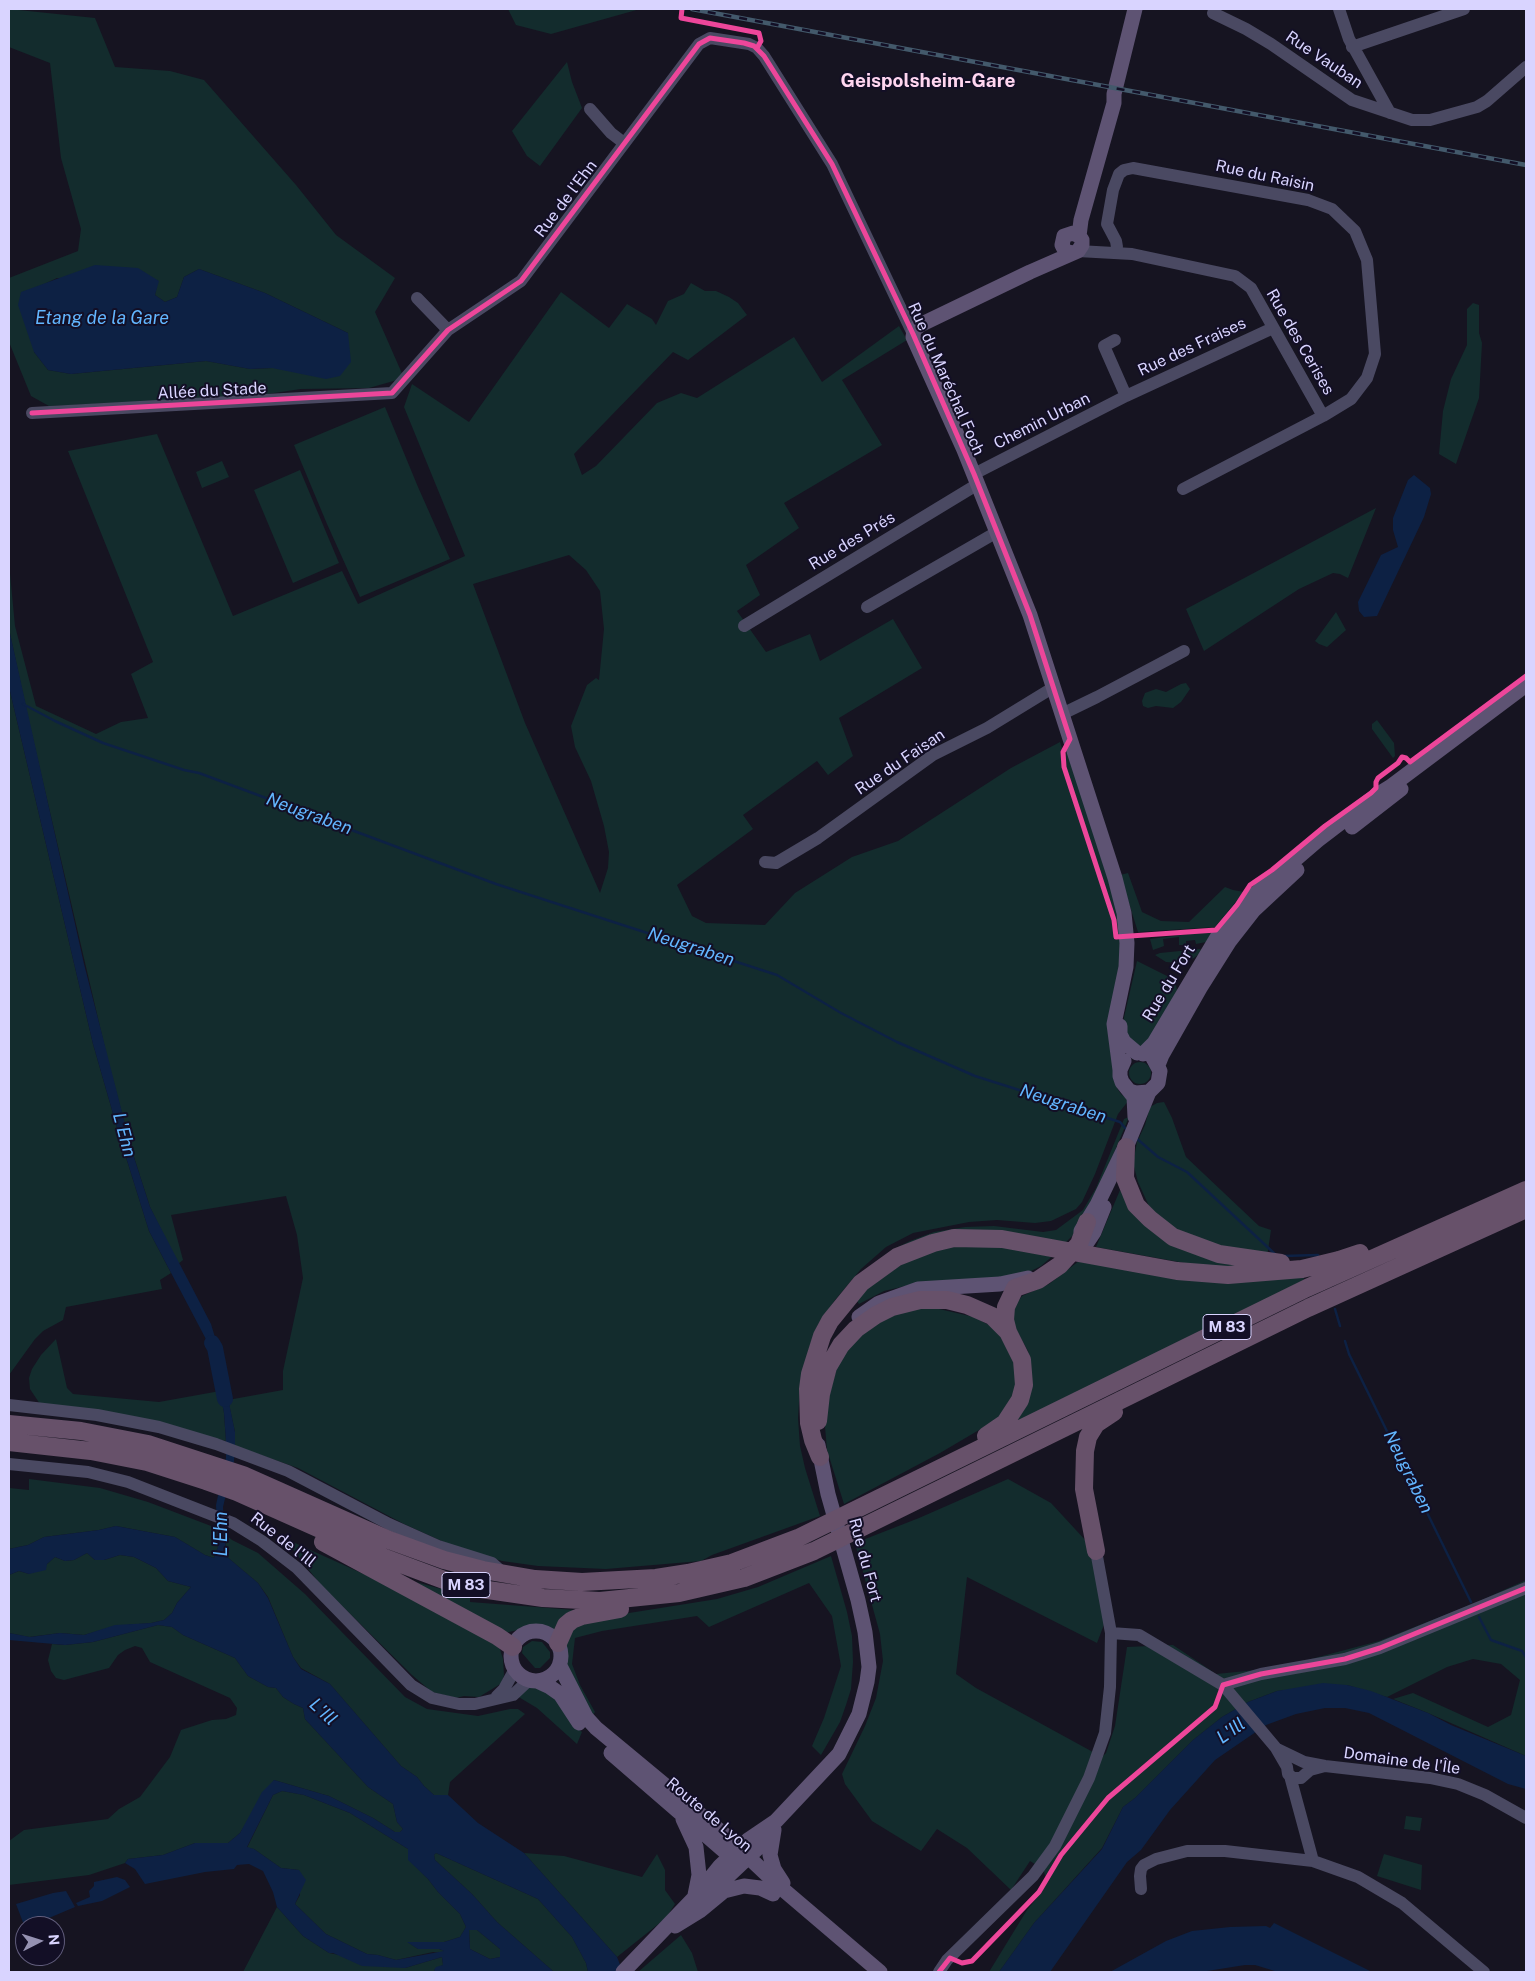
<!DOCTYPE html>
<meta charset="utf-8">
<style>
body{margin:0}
#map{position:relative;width:1535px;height:1981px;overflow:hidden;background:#161421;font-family:"Public Sans",sans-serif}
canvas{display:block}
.frame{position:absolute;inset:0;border:10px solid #d9d4ff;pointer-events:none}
.north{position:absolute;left:15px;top:1916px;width:50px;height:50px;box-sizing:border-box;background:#130f26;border:1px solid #625e7d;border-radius:50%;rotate:85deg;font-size:14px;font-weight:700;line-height:20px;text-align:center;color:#d9d4ff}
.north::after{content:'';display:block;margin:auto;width:18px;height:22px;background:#9591b1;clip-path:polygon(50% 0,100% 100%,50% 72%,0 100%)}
</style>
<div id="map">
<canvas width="1535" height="1981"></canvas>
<div class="frame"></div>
<div class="north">N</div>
</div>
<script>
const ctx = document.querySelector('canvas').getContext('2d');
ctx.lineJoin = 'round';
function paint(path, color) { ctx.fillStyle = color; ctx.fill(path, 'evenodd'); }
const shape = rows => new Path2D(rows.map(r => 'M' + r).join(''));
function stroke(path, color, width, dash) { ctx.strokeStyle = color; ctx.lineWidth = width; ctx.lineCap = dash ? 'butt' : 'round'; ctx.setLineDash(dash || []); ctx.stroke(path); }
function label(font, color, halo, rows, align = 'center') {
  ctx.font = font + ' "Public Sans",sans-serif'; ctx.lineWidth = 4; ctx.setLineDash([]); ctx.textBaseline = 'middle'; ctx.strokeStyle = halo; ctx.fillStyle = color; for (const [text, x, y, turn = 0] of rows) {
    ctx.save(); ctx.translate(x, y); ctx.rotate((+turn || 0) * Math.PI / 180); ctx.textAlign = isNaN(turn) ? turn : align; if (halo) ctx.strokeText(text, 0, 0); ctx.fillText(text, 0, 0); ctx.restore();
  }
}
paint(shape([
 [9,9,95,18,115,67,170,71,204,80,296,185,336,235,395,278,375,312,404,378,369,388,301,389,247,397,49,406,31,396,9,342,9,278,78,251,81,229,61,158,50,63,9,47],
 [199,269,265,293,348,333,272,368,250,369,206,361,71,374,48,370,34,352,40,286,57,278,158,280,155,295,165,302,177,297,184,277],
 [508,9,640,9,551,34,516,25],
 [567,62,572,82,582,108,540,166,527,156,512,131],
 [691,283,705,291,716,291,729,297,738,303,747,315,688,360,673,352,574,454,582,475,596,466,657,403,681,393,697,398,794,337,822,382,899,326,907,340,842,380,882,445,784,503,799,528,746,565,760,595,737,611,766,652,810,634,820,661,893,619,922,668,839,718,853,756,828,775,817,761,743,815,753,829,677,885,692,916,706,923,765,925,795,893,852,857,898,841,1011,768,1060,742,1064,754,1069,752,1103,854,1123,931,1117,1088,1121,1094,1129,1100,1118,1114,1095,1174,1082,1202,1076,1209,1051,1221,1035,1223,997,1220,969,1222,913,1233,886,1247,861,1269,835,1300,818,1325,810,1345,800,1386,798,1418,800,1446,805,1468,820,1516,712,1555,701,1561,606,1569,538,1566,502,1561,455,1547,404,1524,298,1468,235,1446,235,1432,228,1400,283,1390,283,1371,303,1278,297,1235,286,1196,171,1215,183,1260,178,1264,150,1207,132,1151,107,1057,29,722,9,629,9,563,15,626,36,706,96,734,121,722,148,718,131,674,153,662,68,451,157,434,233,616,342,571,358,604,465,556,404,407,412,384,469,422,561,292,609,328,627,304,652,319,656,325,668,301,684,294],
 [569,555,586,570,600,591,604,629,599,680,596,678,587,685,571,726,575,747,591,781,604,826,609,852,608,868,600,893,525,723,473,584],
 [1473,303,1479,305,1479,333,1482,343,1479,398,1456,464,1439,454,1443,411,1451,379,1467,345,1467,309],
 [385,407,418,487,450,559,360,597,327,524,294,445],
 [222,461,229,477,202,488,196,472],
 [300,470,339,563,293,583,254,490],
 [1376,508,1348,578,1340,574,1333,573,1299,589,1204,651,1186,609],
 [1336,612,1346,630,1327,647,1319,644,1315,641],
 [1186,683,1190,689,1181,702,1173,708,1156,706,1148,708,1143,706,1142,701,1145,693,1156,689,1166,692,1181,684],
 [9,687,93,1044,120,1138,149,1231,171,1273,160,1280,162,1289,66,1307,63,1320,43,1331,35,1339,9,1375],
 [1377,720,1394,743,1395,756,1393,758,1372,729,1372,724],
 [1128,873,1142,912,1161,921,1189,922,1225,887,1233,890,1244,892,1215,927,1138,932,1120,875],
 [1213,931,1206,942,1196,944,1195,940,1186,941,1186,945,1179,945,1179,937,1163,939,1164,946,1153,950,1150,939],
 [1200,949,1201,950,1199,954,1194,958,1178,963,1166,962,1155,955,1160,953],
 [1137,961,1169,977,1176,985,1178,996,1144,1046,1137,1048,1122,1026],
 '1129 1073a11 11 0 1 1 22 0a11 11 0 1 1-22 0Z',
 [1164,1102,1172,1118,1186,1157,1259,1226,1271,1230,1267,1257,1204,1242,1164,1223,1149,1206,1138,1182,1133,1163,1137,1142,1145,1125,1150,1107,1157,1103],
 [1129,1117,1094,1201,1077,1231,1065,1243,1006,1234,874,1263,892,1250,910,1241,934,1232,965,1227,994,1226,1043,1232,1056,1230,1083,1210,1096,1188,1124,1119],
 [1120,1190,1128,1205,1242,1264,1224,1270,1096,1247],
 [969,1242,1056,1253,1041,1266,1019,1277,914,1284,884,1291,859,1304,854,1297,914,1256],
 [1079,1261,1305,1274,1303,1281,1010,1426,1031,1370,1028,1351,1012,1322,1013,1308,1022,1296,1049,1284],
 [906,1309,939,1309,974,1317,1000,1331,1016,1364,1015,1398,996,1420,940,1453,844,1504,827,1450,824,1415,839,1360,850,1345,877,1321],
 [56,1339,67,1388,73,1394,159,1402,220,1391,224,1413,226,1441,40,1404,30,1389,29,1378,32,1369,41,1355],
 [29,1479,100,1488,148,1502,219,1529,218,1547,214,1558,205,1555,175,1537,116,1526,99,1530,44,1537,28,1545,9,1549,9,1488,29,1490],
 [1008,1479,1051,1503,1099,1555,1108,1614,1097,1643,967,1577,956,1674,976,1688,1102,1757,1106,1753,1115,1726,1127,1647,1173,1645,1216,1674,1277,1668,1379,1641,1475,1603,1526,1580,1526,1756,1428,1713,1393,1699,1413,1693,1488,1727,1511,1715,1520,1680,1501,1664,1473,1659,1447,1667,1387,1697,1347,1685,1277,1691,1248,1702,1222,1717,1193,1740,1135,1798,1123,1807,1102,1848,1034,1923,999,1972,989,1972,1027,1910,1041,1893,1046,1878,1043,1869,1030,1861,1011,1890,967,1848,937,1829,921,1851,872,1821,845,1784,842,1774,865,1726,876,1698,883,1661,880,1634,855,1543,919,1518],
 [225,1534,232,1540,258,1553,305,1594,405,1697,427,1709,478,1716,510,1709,518,1709,525,1714,450,1782,448,1795,434,1795,424,1786,417,1777,401,1766,330,1684,301,1668,293,1657,268,1597,258,1583,226,1556],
 [284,1538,421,1600,499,1646,503,1659,504,1675,502,1683,479,1697,464,1696,456,1698,432,1692,412,1675,320,1584],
 [87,1553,95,1560,104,1560,120,1555,134,1557,156,1568,168,1581,191,1587,177,1603,172,1613,164,1620,151,1623,115,1626,84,1635,60,1633,29,1637,9,1633,9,1575,19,1571,29,1574,47,1564,55,1557,65,1561,74,1560],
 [831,1556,847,1612,852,1636,853,1662,851,1689,846,1705,840,1722,821,1755,812,1746,824,1718,841,1666,832,1616,809,1583,709,1627,697,1616,602,1631,575,1638,572,1664,580,1685,595,1712,590,1719,564,1666,563,1652,571,1629,585,1620,717,1599,758,1587],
 [416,1582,470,1597,470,1602,575,1610,559,1632,538,1625,505,1633,441,1599],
 [158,1625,172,1627,183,1635,235,1658,248,1676,268,1687,276,1688,283,1697,294,1704,303,1708,305,1719,368,1787,393,1804,397,1822,403,1829,400,1832,395,1832,373,1818,329,1796,274,1780,240,1833,228,1843,195,1843,163,1855,128,1859,125,1863,89,1875,9,1885,9,1841,24,1830,108,1819,119,1809,140,1797,170,1757,181,1730,212,1720,226,1719,236,1715,237,1708,230,1698,150,1662,142,1648,135,1646,125,1650,118,1655,109,1668,64,1680,56,1678,51,1671,48,1660,52,1644,65,1645,93,1642],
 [532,1641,542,1642,550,1652,550,1658,540,1668,535,1668,522,1653,523,1647],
 [529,1687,536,1687,555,1693,575,1726,582,1732,577,1744,537,1708,517,1696],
 [282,1791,304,1795,350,1813,408,1849,409,1860,428,1879,438,1892,460,1914,466,1927,460,1937,444,1942,408,1942,418,1949,439,1949,445,1951,442,1953,433,1952,396,1960,378,1955,367,1954,326,1934,295,1904,300,1895,299,1870,281,1868,254,1849,247,1848,273,1795],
 [1406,1816,1422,1818,1420,1831,1404,1829],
 [436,1853,538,1899,572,1937,586,1963,588,1972,554,1972,497,1922,472,1894,435,1860,434,1855],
 [524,1853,564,1856,642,1877,657,1854,665,1870,665,1890,675,1904,666,1918,617,1957],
 [1384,1854,1422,1865,1421,1890,1377,1876],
 [277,1907,303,1936,329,1953,405,1968,442,1957,443,1965,434,1970,436,1972,243,1972],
 [469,1930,477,1930,500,1949,500,1957,490,1959,470,1949],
 [681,1935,692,1953,698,1972,638,1972]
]), '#132c2d');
paint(shape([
 [95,265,138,268,159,281,155,295,165,302,177,297,184,277,199,269,265,293,348,333,351,362,340,376,326,379,272,368,250,369,206,361,71,374,48,370,34,352,18,305,21,292],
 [1414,475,1430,488,1431,494,1424,517,1377,616,1364,617,1359,611,1358,602,1381,555,1398,547,1393,530,1393,518,1408,480],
 [9,629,84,964,132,1151,150,1207,211,1324,223,1364,215,1365,208,1343,149,1231,120,1138,93,1044,9,687],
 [224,1379,235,1432,235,1446,234,1461,223,1507,226,1556,258,1583,268,1598,293,1657,301,1669,330,1684,401,1766,417,1777,424,1786,434,1795,448,1795,478,1823,524,1853,617,1957,623,1972,588,1972,586,1963,572,1937,538,1899,436,1853,434,1855,435,1860,472,1894,497,1922,554,1972,436,1972,434,1970,436,1967,443,1965,442,1957,405,1968,362,1966,333,1953,329,1953,303,1936,277,1907,273,1892,263,1871,249,1864,237,1865,234,1869,205,1872,145,1884,135,1869,125,1863,128,1859,163,1855,195,1843,228,1843,240,1833,262,1792,274,1780,329,1796,373,1818,395,1832,400,1832,403,1829,397,1822,393,1804,368,1787,305,1719,303,1708,294,1704,283,1697,276,1688,268,1687,248,1676,235,1658,183,1635,172,1627,158,1625,93,1642,65,1645,9,1640,9,1633,30,1637,60,1633,84,1635,115,1625,151,1623,164,1620,172,1613,177,1603,191,1587,168,1581,156,1568,134,1557,120,1555,104,1560,95,1560,87,1553,74,1560,65,1561,55,1557,47,1564,46,1570,29,1574,19,1571,9,1575,9,1549,28,1545,44,1537,99,1530,116,1526,175,1537,205,1555,214,1558,218,1547,216,1505,226,1458,226,1441,224,1413,218,1380],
 [282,1791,304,1795,350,1813,408,1849,408,1860,428,1879,438,1892,460,1914,466,1927,460,1937,444,1942,407,1942,418,1949,439,1949,444,1951,396,1960,378,1955,367,1954,326,1934,295,1904,306,1880,299,1870,281,1868,254,1849,247,1847,273,1795],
 [469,1930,477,1930,500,1949,500,1957,490,1959,470,1949],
 [1323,1683,1347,1685,1371,1691,1428,1713,1451,1725,1526,1756,1526,1789,1508,1784,1369,1713,1345,1708,1325,1708,1296,1714,1266,1725,1215,1760,1170,1810,1141,1850,1127,1862,1050,1972,999,1972,1034,1923,1102,1849,1123,1807,1135,1798,1193,1740,1222,1717,1248,1702,1277,1691],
 [117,1877,125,1880,130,1887,102,1901,78,1906,76,1903,90,1897,89,1891,94,1886,94,1882],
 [66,1891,75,1907,30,1926,24,1925,16,1904,53,1893],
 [1274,1923,1372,1972,1278,1972,1255,1965,1245,1965,1201,1972,1110,1972,1166,1941,1192,1931,1230,1927,1266,1926,1270,1928]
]), '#0d2144');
stroke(shape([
 [23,704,55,721,103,743,184,770,199,773,496,884,777,975,841,1013,897,1042,975,1076,1120,1122,1127,1130],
 [1135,1137,1158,1157,1187,1172,1276,1255],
 [1283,1256,1318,1255,1319,1259],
 [1335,1309,1340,1326],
 [1345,1341,1349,1354,1471,1602],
 [1479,1617,1491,1640,1522,1651,1526,1657]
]), '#0d2144', 2.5);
stroke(shape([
 [212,1343,215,1348,225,1399]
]), '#0d2144', 16);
stroke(shape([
 [1339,9,1349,39,1390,113],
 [1213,13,1246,29,1271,44,1352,100,1412,120,1430,120,1477,107,1487,101,1526,67],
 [1352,47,1464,9],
 [590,109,611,133,624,143],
 [1117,247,1116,241,1107,224,1113,190,1119,174,1124,170,1133,168,1308,200,1332,209,1355,231,1367,260,1375,354,1367,378,1351,399,1323,416,1183,489],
 [1078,251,1132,254,1235,276,1251,288,1323,416],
 [417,298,448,330],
 [1115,340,1104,346,1126,396],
 [32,413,392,393,448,330,521,281,699,44,710,38,749,44,757,48,764,56,832,164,913,334],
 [974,474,1126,396,1273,328],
 [867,607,997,532],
 [744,626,978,484],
 [1062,714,1097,697,1184,651],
 [765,862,776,863,818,838,933,755,987,728,1054,687],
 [9,1405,97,1415,159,1427,216,1444,288,1471,389,1524,438,1546,492,1563,501,1571],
 [9,1464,88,1472,128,1482,233,1523,262,1541,297,1568,411,1685,432,1698,459,1704,475,1704,513,1695,529,1680],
 [1111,1633,1139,1635,1223,1685,1276,1748,1287,1767,1288,1774,1293,1778,1301,1778,1310,1770,1325,1766],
 [1223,1685,1261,1674,1345,1659,1380,1648,1526,1588],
 [498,1698,497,1696,504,1689,515,1669],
 [1277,1749,1304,1762,1325,1766,1430,1778,1458,1784,1485,1795,1526,1818],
 [1290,1776,1313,1861],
 [1141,1889,1140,1876,1141,1869,1144,1865,1156,1859,1187,1851,1225,1851,1313,1861,1358,1877,1402,1903,1484,1972],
 [939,1972,947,1960,1033,1876,1055,1846,1089,1778,1105,1733,1110,1687,1111,1633,1096,1551]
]), '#4a4962', 12);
stroke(shape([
 [1079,236,1081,220,1114,103,1114,94,1135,9],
 [1072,253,1065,251,1062,245,1064,236,1073,233,1079,236,1082,240,1082,245,1078,251,1030,272,920,325,914,330,913,337,964,450,1030,615,1115,878,1124,913,1127,943,1126,967,1114,1024,1120,1070],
 [1352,827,1401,789],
 [1120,1026,1120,1034,1124,1042,1137,1053],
 [1143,1054,1154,1043,1219,934,1247,901,1318,840,1377,795,1390,787,1526,685],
 [1124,1061,1120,1070,1120,1076,1122,1082,1134,1097,1135,1117],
 [1158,1065,1162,1055,1200,988,1229,942,1254,910,1297,870],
 [1130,1091,1136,1093,1149,1092,1158,1083,1160,1071,1153,1058],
 [1123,1155,1149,1092],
 [1081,1231,1097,1205,1125,1147],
 [1080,1253,1094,1232,1104,1207],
 [859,1317,879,1303,918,1289,1000,1284,1028,1278],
 '511 1656a25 25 0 1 1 50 0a25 25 0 1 1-50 0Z',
 [560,1666,586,1717,596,1728,725,1835,779,1886,880,1972],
 [537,1681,550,1687,560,1694,579,1723],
 [611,1753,737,1862],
 [683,1819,696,1847,699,1875,695,1895],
 [774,1830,770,1855,774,1869,783,1883],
 [705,1898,759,1847,774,1830],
 [675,1926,701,1910,724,1891,744,1886,760,1888,773,1894],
 [623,1972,695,1897,720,1866,748,1840,776,1821,839,1754,859,1714,867,1682,869,1667,865,1632,858,1600,828,1494,818,1445]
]), '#5e5373', 15);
stroke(shape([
 [1126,1147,1125,1178,1136,1205,1150,1219,1173,1237,1219,1254,1281,1263],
 [1008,1332,1005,1320,1006,1307,1015,1288,1038,1280,1060,1265,1079,1244,1087,1222],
 [818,1421,821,1394,828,1367,841,1345,856,1329,876,1315,892,1307,920,1300,947,1300,967,1305,992,1316,1008,1332,1022,1360,1024,1385,1020,1400,1005,1423,986,1436],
 [9,1424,81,1431,148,1444,243,1475,389,1540,444,1560,483,1570,535,1579,582,1582,656,1578,688,1573,732,1563,798,1538,1307,1288,1526,1190],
 [9,1442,91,1451,147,1462,206,1481,237,1492,385,1558,444,1580,481,1589,543,1598,600,1601,679,1593,744,1578,814,1551,1308,1308,1526,1209],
 [820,1457,813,1440,809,1423,808,1389,810,1374,822,1336,830,1321,861,1283,897,1257,933,1243,954,1238,1002,1239,1177,1271,1228,1275,1302,1269,1339,1260,1360,1253],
 [323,1542,497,1636,513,1647],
 [1096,1551,1084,1489,1085,1451,1088,1437,1096,1424,1114,1412],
 [558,1643,566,1625,572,1620,582,1616,620,1609]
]), '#67516a', 18);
const rail = shape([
 [692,9,1526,165]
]);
stroke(rail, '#43596b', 4.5);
stroke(rail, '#130f26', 2.5, [8]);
stroke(shape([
 [682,9,681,18,759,33,761,41,757,48],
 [32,413,392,393,448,330,521,281,699,44,710,38,744,43,754,46,764,56,832,164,913,334,974,474,1030,615,1070,739,1063,752,1064,767,1114,920,1116,937,1216,930,1237,905,1250,885,1272,870,1325,826,1371,793,1376,788,1376,782,1378,778,1398,763,1402,757,1406,758,1410,762,1526,676],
 [939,1972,950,1958,962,1963,972,1961,1039,1892,1061,1855,1108,1798,1215,1707,1223,1685,1261,1674,1345,1659,1380,1648,1526,1588]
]), '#ed469a', 5);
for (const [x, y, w] of [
 [1227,1327,48],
 [466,1585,48]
]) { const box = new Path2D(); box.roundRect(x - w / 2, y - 12.5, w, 25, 4); ctx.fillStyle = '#130f26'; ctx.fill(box); stroke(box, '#d9d4ff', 1); }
label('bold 15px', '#d9d4ff', null, [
 ["M 83",1227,1327],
 ["M 83",466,1585]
]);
label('16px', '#d9d4ff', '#130f26', [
 ["Rue Vauban",1324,60,34],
 ["Rue du Raisin",1265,176,12],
 ["Rue de l'Ehn",566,199,-53],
 ["Rue des Cerises",1300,342,60],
 ["Rue des Fraises",1192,347,-25],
 ["Rue du Maréchal Foch",946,379,66],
 ["Allée du Stade",212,391,-3],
 ["Chemin Urban",1042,421,-27],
 ["Rue des Prés",852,541,-31],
 ["Rue du Faisan",900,762,-34],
 ["Rue du Fort",1169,983,-59],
 ["Rue de l'Ill",283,1540,38],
 ["Rue du Fort",865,1560,75],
 ["Domaine de l'Île",1402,1761,8],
 ["Route de Lyon",709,1815,40]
]);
label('italic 18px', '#62b6ff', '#130f26', [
 ["Etang de la Gare",102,318],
 ["Neugraben",309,814,20],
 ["Neugraben",691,947,18],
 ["Neugraben",1063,1104,18],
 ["L'Ehn",124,1135,75],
 ["Neugraben",1408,1472,64],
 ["L'Ehn",221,1534,-90],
 ["L'Ill",323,1712,43],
 ["L'Ill",1231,1731,-35]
]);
label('bold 19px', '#ffd6f0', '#130f26', [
 ["Geispolsheim-Gare",928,81]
]);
</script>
